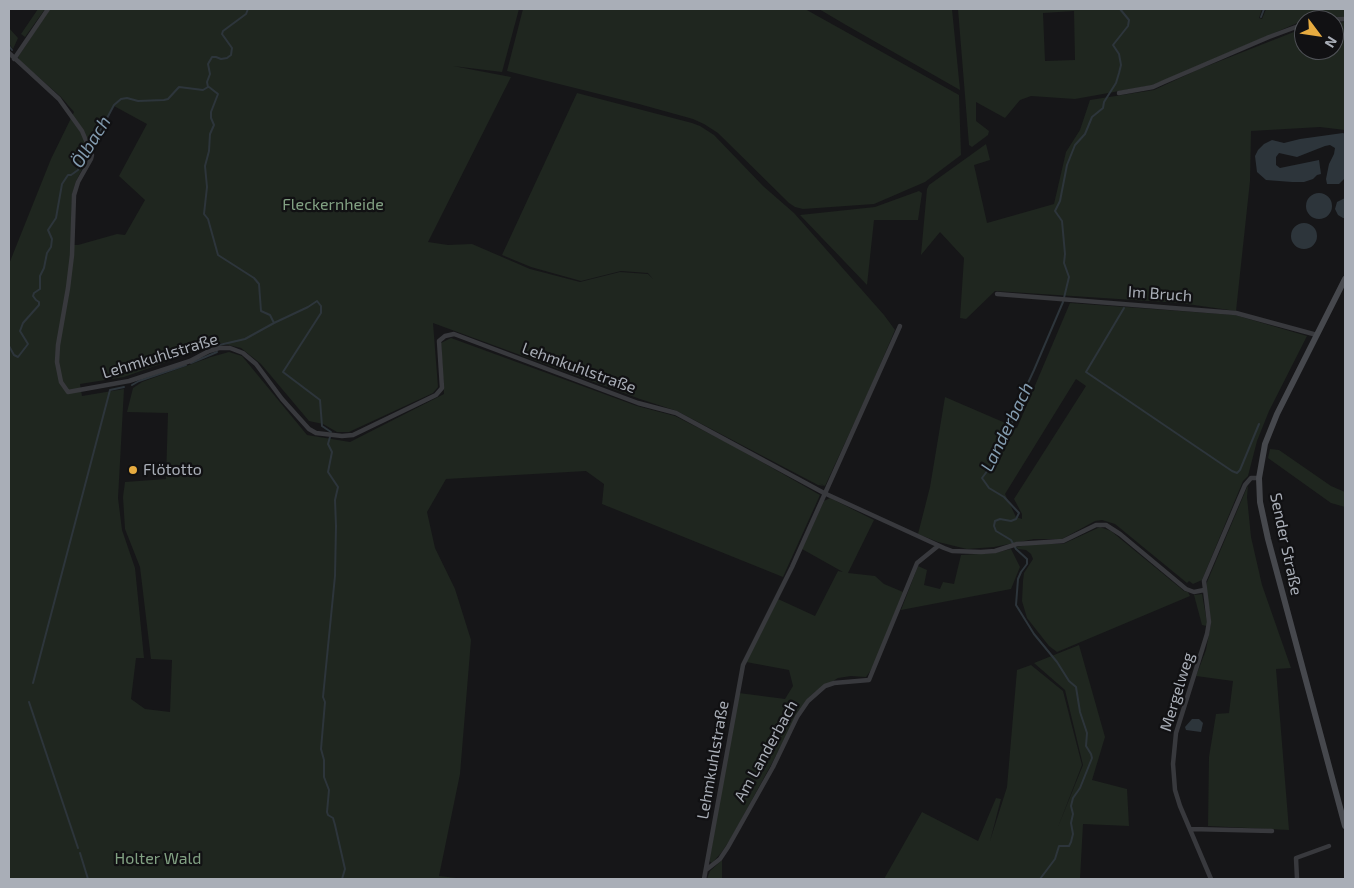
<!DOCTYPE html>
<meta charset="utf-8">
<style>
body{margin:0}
#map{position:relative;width:1354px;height:888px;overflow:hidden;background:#161618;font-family:"Exo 2",sans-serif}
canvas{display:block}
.frame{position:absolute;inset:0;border:10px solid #a9aeb7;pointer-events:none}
.north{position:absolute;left:1294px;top:10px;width:50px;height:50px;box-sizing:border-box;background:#111113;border:1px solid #4e5055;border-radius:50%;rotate:121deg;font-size:14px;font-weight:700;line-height:20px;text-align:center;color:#a9aeb7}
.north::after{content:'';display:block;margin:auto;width:18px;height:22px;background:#e6ab40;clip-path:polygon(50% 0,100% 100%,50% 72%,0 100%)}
</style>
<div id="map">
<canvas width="1354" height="888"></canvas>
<div class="frame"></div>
<div class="north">N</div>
</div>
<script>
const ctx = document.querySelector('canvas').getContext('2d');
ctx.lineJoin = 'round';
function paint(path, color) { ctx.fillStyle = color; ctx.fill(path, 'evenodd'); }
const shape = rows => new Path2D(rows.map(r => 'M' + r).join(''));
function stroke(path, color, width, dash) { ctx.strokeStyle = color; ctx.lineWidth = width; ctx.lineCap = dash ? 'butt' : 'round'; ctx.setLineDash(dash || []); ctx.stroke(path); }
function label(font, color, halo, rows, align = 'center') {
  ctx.font = font + ' "Exo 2",sans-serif'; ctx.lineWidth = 4.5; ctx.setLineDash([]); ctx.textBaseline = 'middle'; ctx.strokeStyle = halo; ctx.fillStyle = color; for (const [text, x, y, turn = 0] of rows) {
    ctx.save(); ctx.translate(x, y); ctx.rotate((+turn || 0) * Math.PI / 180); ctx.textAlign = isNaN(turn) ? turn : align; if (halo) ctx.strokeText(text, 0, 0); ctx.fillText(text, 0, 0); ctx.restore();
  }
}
paint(shape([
 [38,9,45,9,25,37,21,34],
 [50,9,519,9,502,72,453,66,511,77,428,242,448,245,472,244,530,269,580,282,620,272,648,274,653,279,648,273,621,271,581,281,531,267,502,255,577,93,692,123,700,126,714,135,763,186,794,213,884,315,895,330,869,391,825,486,819,483,824,486,818,485,677,411,640,399,433,323,438,387,433,393,349,432,337,432,323,424,309,421,261,364,241,348,220,343,124,377,80,384,82,396,124,389,118,498,122,530,135,568,144,658,136,658,131,699,145,709,170,712,172,660,151,659,140,567,125,529,123,497,125,482,166,479,168,413,127,412,133,388,142,382,211,357,229,352,242,356,307,435,350,442,444,394,441,343,451,338,637,406,675,416,730,444,820,495,783,577,602,504,604,484,586,471,446,479,427,512,435,548,455,589,471,640,460,774,439,876,465,879,9,879,9,264,51,159,74,112,61,97,19,60,18,57],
 [114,106,147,124,119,176,145,200,125,235,117,234,78,245,71,245,72,195,76,181,88,158,92,146],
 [523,9,805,9,959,95,961,155,925,182,874,204,803,209,795,207,789,203,718,133,704,124,693,119,639,104,507,71],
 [819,9,952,9,960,90,846,25],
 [958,9,1262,9,1259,18,1262,19,1266,9,1345,9,1345,17,1309,18,1153,85,1075,99,1031,96,1020,100,1005,118,976,102,976,121,989,131,988,135,972,147,969,145],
 [1074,11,1075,60,1045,61,1043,13],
 [1345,22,1345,130,1320,127,1251,131,1250,181,1236,311,1180,303,995,291,966,319,960,318,964,258,940,232,921,255,927,189,929,185,986,144,990,160,974,165,987,223,1054,204,1066,152,1080,130,1090,100,1154,90,1197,70,1304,28,1304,50,1334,50,1334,23],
 [9,28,18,38,13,49,9,44],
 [919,191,922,193,918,220,874,220,867,285,800,215,875,207],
 [1070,303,1235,315,1307,336,1269,411,1257,441,1248,476,1243,481,1202,580,1193,584,1189,581,1187,583,1115,524,1102,520,1095,521,1062,539,1034,539,994,547,967,549,938,542,918,534,930,487,945,397,1017,428],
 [1076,379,1086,386,1014,499,1022,514,1022,519,1016,517,1005,494],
 [1270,449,1279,450,1331,486,1345,492,1345,507,1331,503,1268,458],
 [1248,485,1247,497,1251,537,1262,585,1291,668,1276,669,1289,830,1208,826,1209,757,1216,714,1229,713,1233,681,1196,676,1206,650,1211,623,1206,589,1207,582],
 [830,498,874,520,848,573,875,576,884,584,903,592,873,667,866,677,851,676,838,678,816,691,807,699,730,840,721,853,712,863,709,861,739,693,785,699,793,686,789,670,746,662,778,599,815,616,838,571,843,572,802,549,824,501],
 [1100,527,1111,531,1184,591,1188,592,1190,596,1057,652,1049,646,1027,618,1022,601,1023,581,1024,573,1033,559,1031,554,1026,550,1018,549,1016,547,1032,544,1063,544],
 [1011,549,1020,567,1011,589,901,610,918,566,927,570,924,585,940,589,943,582,954,584,961,555,995,553],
 [1202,594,1207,622,1207,626,1202,625,1194,595],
 [1079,645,1105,737,1092,780,1127,789,1129,826,1083,824,1080,879,884,879,922,812,978,841,996,798,1001,799,990,841,1007,787,1017,670,1031,665,1063,691,1082,765,1058,827,1083,765,1065,690,1034,663],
 [722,860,722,879,707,879,710,871]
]), '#1f261f');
paint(shape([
 [1343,133,1345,134,1345,178,1339,184,1327,184,1326,179,1329,164,1334,154,1335,148,1330,145,1325,146,1297,157,1279,153,1276,157,1276,165,1280,168,1319,160,1321,174,1317,175,1313,179,1304,182,1292,182,1266,180,1257,172,1255,156,1258,150,1264,144,1272,140,1284,143,1300,139],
 '1306 206a13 13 0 1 1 26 0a13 13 0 1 1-26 0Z',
 [1345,198,1345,218,1343,218,1338,215,1335,209,1337,202],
 '1291 236a13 13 0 1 1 26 0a13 13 0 1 1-26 0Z',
 [1192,719,1199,719,1203,723,1201,732,1186,730,1185,727]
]), '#2d353b');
stroke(shape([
 [1261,17,1264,9],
 [9,46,12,50],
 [209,87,218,94,211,112,211,118,214,125,210,134,209,151,205,166,207,187,204,214,208,219,218,255,254,278,259,284,261,311,270,315,274,323,245,339,215,346],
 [1124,308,1086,372,1232,471,1237,473,1240,470,1259,424],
 [274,323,308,307,317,301,321,306,321,313,283,372,320,400,322,426,331,432],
 [9,346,14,355,18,357,28,344,20,331,23,323,39,305,39,302,36,300,33,296,34,293,40,289,40,276,44,268,47,253,51,247,52,239,48,230,56,218,62,184,68,175,71,175,78,170,79,164,97,137,114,105,121,99,127,98,138,101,164,100,168,99,179,87,203,90,208,87,207,82,210,74,208,64,212,57,216,57,221,59,227,58,231,55,232,48,222,34,223,31,246,14,248,9],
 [191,363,217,352],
 [132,385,139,381,186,365],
 [330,437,328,444,332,452,328,472,338,487,335,500,336,526,335,576,323,697,325,702,321,749,324,760,324,777,329,790,327,812,328,815,333,818,335,825,345,869,342,879],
 [33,683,110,390,124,387],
 [29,702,78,848],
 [80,853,88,879],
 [1040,879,1055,859,1059,846,1069,846,1071,842,1073,834,1071,823,1073,814,1071,806,1073,798,1080,788,1092,758,1091,754,1086,746,1087,733,1080,712,1076,687,1069,681,1057,662,1034,634,1016,605,1018,579,1021,572,1027,564,1027,559,1016,549,1011,540,996,531,994,526,995,521,1000,519,1011,521,1016,519,1019,513,1004,497,989,488,982,478,994,462,1006,430,1012,423,1015,411,1034,370,1063,302,1069,277,1064,263,1065,254,1062,221,1055,211,1060,201,1067,165,1075,145,1085,134,1092,117,1103,108,1104,102,1116,83,1119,73,1121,65,1119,54,1113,45,1128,26,1129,20,1120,9]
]), '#2d353b', 2);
stroke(shape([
 [1320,20,1345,19],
 [9,53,59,99,82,131,92,155,91,159,78,182,74,195,72,255,68,288,58,345,57,362,61,382,68,392,129,381,190,361,209,351,219,348,230,348,243,353,256,364,282,399,309,429,316,433,342,436,353,435,436,395,442,388,439,341,445,336,454,334,638,403,676,413,824,493,944,548,952,551,981,552,995,551,1017,544,1063,541,1096,525,1106,525,1120,534,1186,589,1194,592,1204,590],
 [14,59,48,9],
 [1119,93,1153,87,1164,82,1269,37,1304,24],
 [997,294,1236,313,1317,335],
 [1191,829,1272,831],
 [706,870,720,859,728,847,773,767,797,717,808,701,825,686,834,683,869,680,917,563,938,546],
 [704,879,743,665,792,567,900,326],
 [1211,879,1180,806,1175,790,1173,764,1176,733,1207,634,1209,622,1204,581,1245,485,1251,478,1259,478],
 [1297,879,1296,858,1329,846]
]), '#38393d', 4.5);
stroke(shape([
 [1345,279,1277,414,1265,444,1259,478,1260,502,1268,539,1345,826]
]), '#46484d', 6);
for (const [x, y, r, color] of [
 [133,470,5,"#e6ab40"]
]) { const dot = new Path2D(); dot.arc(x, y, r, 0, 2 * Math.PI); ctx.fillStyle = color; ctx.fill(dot); stroke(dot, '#111113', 2); }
label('16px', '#82a183', '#111113', [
 ["Fleckernheide",333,205],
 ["Holter Wald",158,859]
]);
label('16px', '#a9aeb7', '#111113', [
 ["Im Bruch",1160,294,4],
 ["Lehmkuhlstraße",160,356,-17],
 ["Lehmkuhlstraße",579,368,20],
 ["Sender Straße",1286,544,78],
 ["Mergelweg",1177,692,-73],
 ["Am Landerbach",766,751,-61],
 ["Lehmkuhlstraße",713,760,-80]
]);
label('16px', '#a9aeb7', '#111113', [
 ["Flötotto",143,470]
], 'left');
label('italic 18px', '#839cb0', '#111113', [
 ["Ölbach",91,142,-58],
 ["Landerbach",1007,427,-64]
]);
</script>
